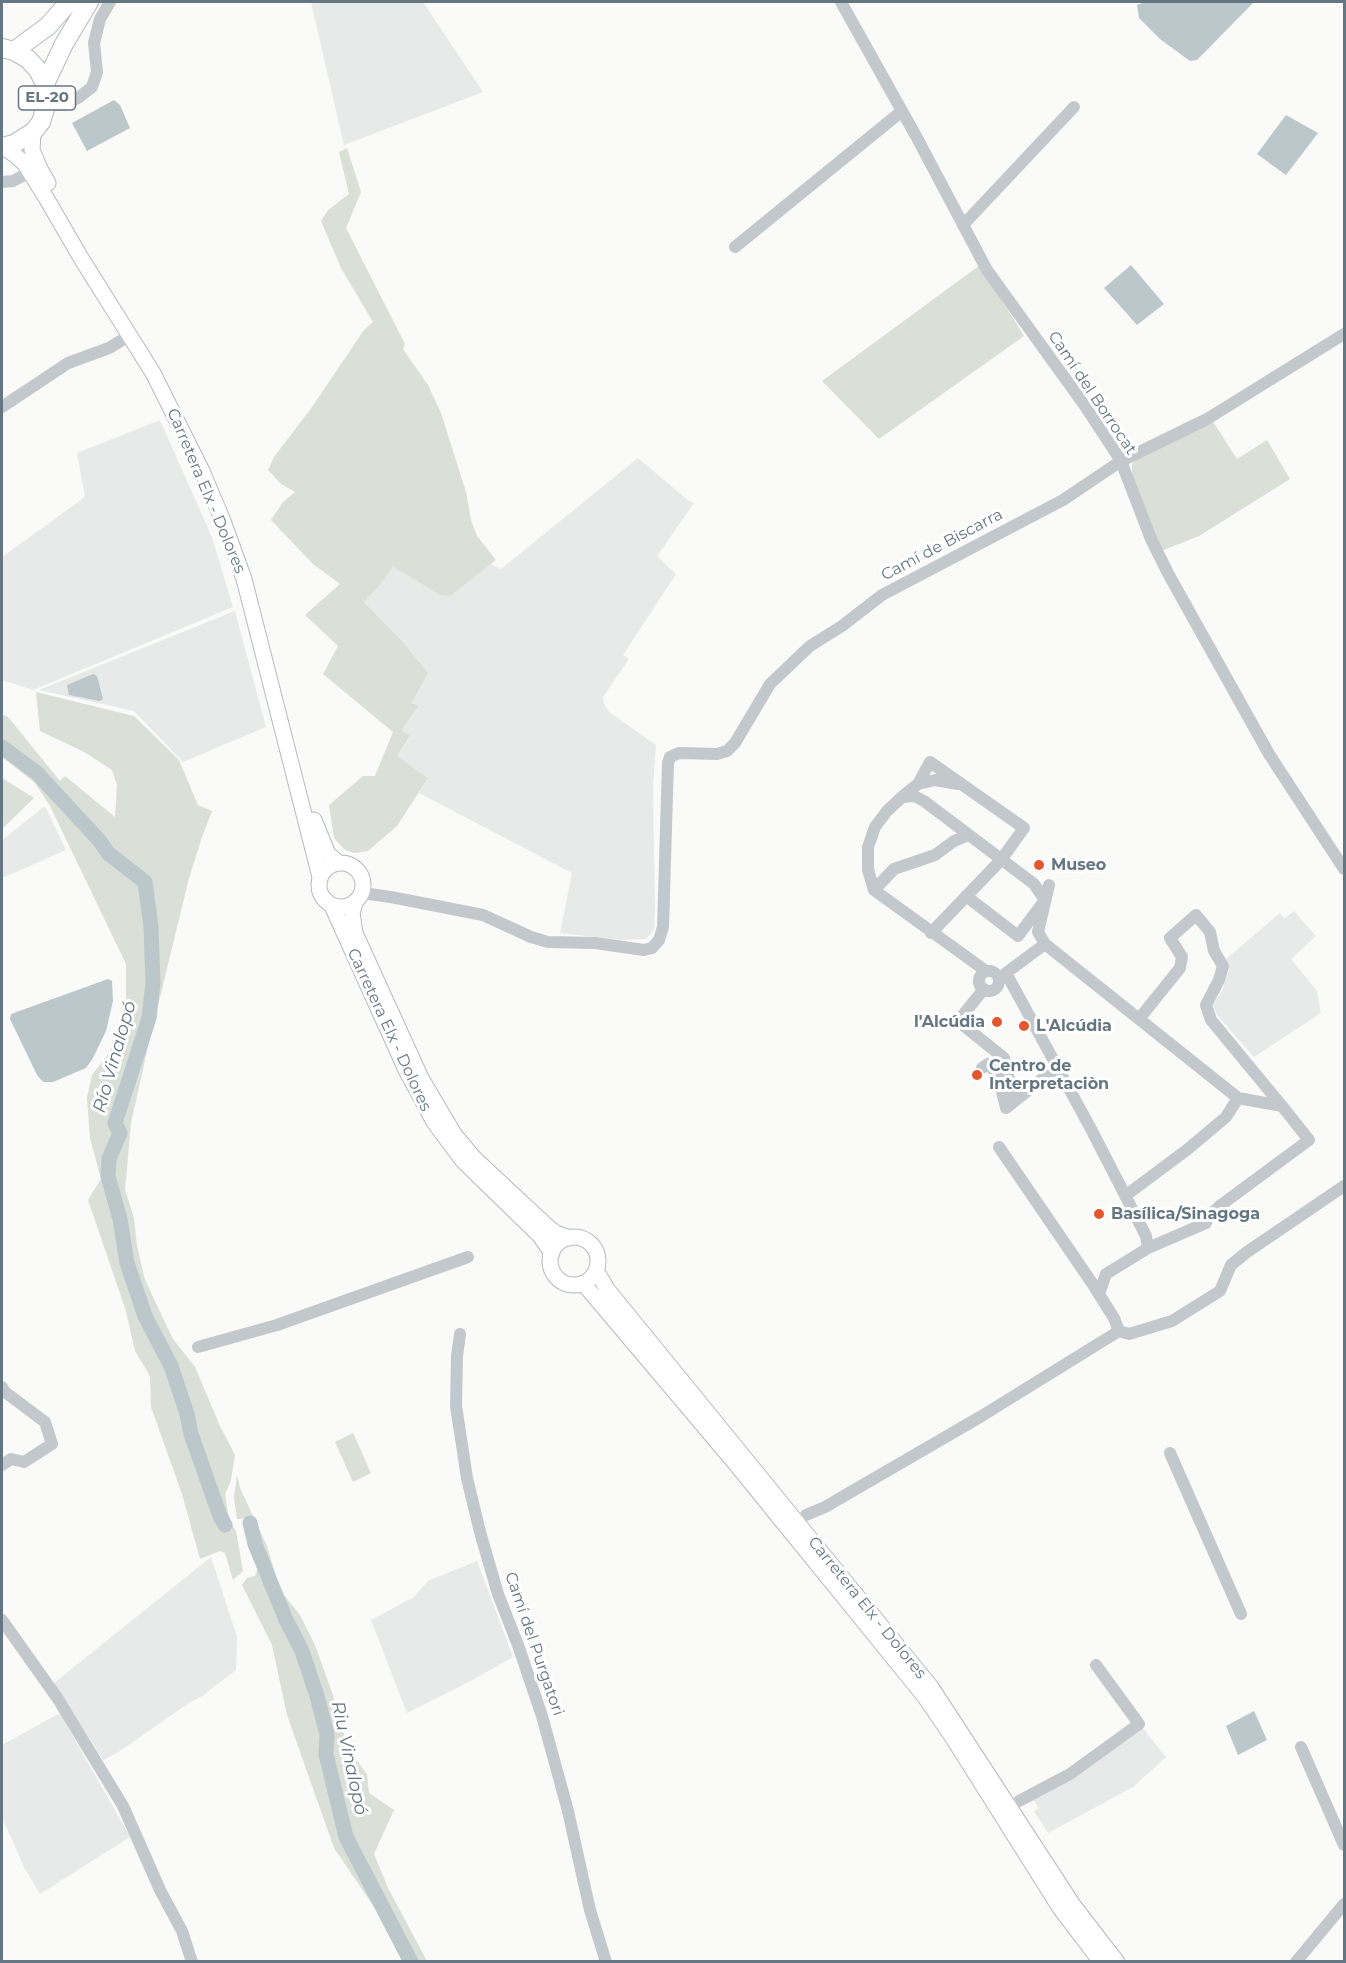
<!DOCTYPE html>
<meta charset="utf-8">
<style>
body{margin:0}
#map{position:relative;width:1346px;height:1963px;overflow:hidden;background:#fafaf8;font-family:Montserrat,sans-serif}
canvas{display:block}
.frame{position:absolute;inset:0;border:3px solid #657683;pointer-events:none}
</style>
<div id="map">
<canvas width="1346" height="1963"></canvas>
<div class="frame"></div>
</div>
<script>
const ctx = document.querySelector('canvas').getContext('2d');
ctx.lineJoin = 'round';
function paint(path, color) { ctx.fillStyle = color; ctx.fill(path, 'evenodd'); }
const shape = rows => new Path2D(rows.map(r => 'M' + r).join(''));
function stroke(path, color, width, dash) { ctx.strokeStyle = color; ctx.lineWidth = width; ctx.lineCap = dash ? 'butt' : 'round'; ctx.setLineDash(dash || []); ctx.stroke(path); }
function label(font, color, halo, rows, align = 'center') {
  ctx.font = font + ' Montserrat,sans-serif'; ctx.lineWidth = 6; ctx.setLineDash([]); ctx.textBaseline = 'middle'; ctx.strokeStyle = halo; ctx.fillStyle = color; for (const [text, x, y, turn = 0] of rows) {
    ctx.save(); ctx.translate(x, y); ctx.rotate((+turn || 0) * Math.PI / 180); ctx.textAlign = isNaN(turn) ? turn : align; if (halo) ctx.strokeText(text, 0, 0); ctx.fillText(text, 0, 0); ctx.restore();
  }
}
paint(shape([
 [311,2,423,2,483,92,344,145],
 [160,420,212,537,233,607,33,690,2,680,2,557,85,497,77,453],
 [638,458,689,501,694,503,657,556,676,574,623,655,629,659,603,697,604,704,609,712,656,745,653,787,655,911,654,930,646,939,620,940,560,933,572,873,419,793,428,778,397,756,410,737,402,730,417,707,411,703,401,640,364,602,379,586,393,567,440,595,491,564,501,569],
 [235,611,266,727,183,762,134,711,39,690],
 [45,806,66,850,2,878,2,840],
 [1294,911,1316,936,1291,959,1317,991,1321,1013,1254,1057,1217,1015,1213,1005,1222,991,1229,969,1226,959,1280,913,1284,919],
 [211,1557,237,1637,236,1670,202,1696,189,1703,117,1753,103,1760,54,1683],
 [477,1561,513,1657,469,1682,407,1713,371,1620,414,1597,428,1581],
 [60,1713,130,1837,40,1894,24,1867,2,1817,2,1745],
 [1141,1726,1166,1757,1133,1787,1048,1833,1034,1811,1039,1808,1034,1801,1030,1802,1027,1798]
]), '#e8e9e9');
paint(shape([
 [347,148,361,192,346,228,405,344,403,349,428,385,441,413,466,492,471,520,477,536,496,560,450,596,440,595,393,567,379,586,364,602,401,640,428,673,411,703,418,706,402,730,410,736,397,756,428,778,397,826,368,851,354,853,345,850,334,838,329,805,363,776,375,776,393,732,323,674,338,646,305,615,340,584,313,564,271,520,283,502,295,492,281,484,268,470,274,457,312,407,364,330,373,322,341,268,321,221,328,210,349,194,339,152],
 [980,265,1024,336,879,439,822,381],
 [1212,420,1237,459,1267,440,1290,479,1199,536,1161,551,1132,475,1132,464,1136,459],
 [36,692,134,716,179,760,198,805,212,811,201,840,188,882,147,1051,131,1123,125,1190,134,1218,137,1246,145,1280,173,1339,195,1367,220,1426,235,1455,231,1480,225,1494,229,1519,236,1531,243,1571,233,1580,225,1553,220,1551,200,1559,182,1494,151,1407,150,1376,135,1351,126,1311,88,1200,101,1179,90,1138,87,1098,92,1075,109,1053,126,1003,126,964,50,806,35,783,2,757,2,714,8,717,60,781,65,776,115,817,117,785,112,770,84,752,40,731],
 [2,778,34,798,2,829],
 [353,1433,371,1473,353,1482,335,1442],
 [237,1475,240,1488,267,1546,280,1590,300,1615,315,1645,333,1695,339,1722,354,1757,367,1774,369,1793,394,1810,374,1854,388,1888,427,1961,403,1961,402,1948,334,1848,287,1715,272,1645,242,1585,247,1578,255,1576,258,1568,247,1518,237,1519,234,1498]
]), '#dadfd7');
paint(shape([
 [1145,2,1254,2,1197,60,1190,61,1160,39,1139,18,1137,5],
 [114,100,120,105,130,128,87,151,72,123],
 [1286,115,1318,133,1286,175,1257,154],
 [1131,265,1164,304,1137,325,1104,288],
 [93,674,97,676,103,699,100,701,69,695,67,685],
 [108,979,112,981,113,1001,106,1031,93,1058,86,1068,53,1082,43,1082,37,1075,10,1019,11,1014],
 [1254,1711,1267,1740,1238,1755,1226,1726]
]), '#bbc7cb');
stroke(shape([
 [2,747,37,773,99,840,108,853,145,882,151,927,153,983,149,1018,115,1123,120,1133,109,1159,108,1176,120,1219,127,1263,145,1316,171,1366,187,1414,191,1434,220,1516,225,1525],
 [250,1523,255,1544,286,1620,302,1651,317,1696,327,1734,326,1754,346,1837,411,1962]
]), '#bbc7cb', 15);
const major = shape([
 [33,132,32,150,40,169,48,183],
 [3,147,15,155,25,164,45,196,81,258,153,373,202,471,223,521,244,579,320,877],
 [314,820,328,854,339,863],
 '319 885a22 22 0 1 1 44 0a22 22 0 1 1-44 0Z',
 [355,903,352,913,355,933,421,1078,454,1134,474,1158,548,1227,556,1233,570,1238],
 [332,906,406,1070,434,1122,463,1161,540,1236,552,1253],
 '550 1261a24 24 0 1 1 48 0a24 24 0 1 1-48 0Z',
 [596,1270,607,1289,931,1687,1073,1905,1117,1962],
 [583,1283,735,1463,925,1697,953,1738,1060,1908,1101,1962]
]);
const highway = shape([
 [2,48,14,51,28,59,38,70,45,84,47,97,45,109,41,122,33,132,14,144,2,147],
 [14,51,48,26,69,2],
 [45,84,64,44,89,2]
]);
stroke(major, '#b5babe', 17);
stroke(highway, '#b4b9bd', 20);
stroke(shape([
 [841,2,916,136,987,270,1085,406,1121,461,1151,539,1170,577,1269,754,1344,869],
 [46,105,64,105,78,98,92,87,97,72,94,43,100,19,110,2],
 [2,182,13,181,30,172],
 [963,225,1074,107],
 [735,247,902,111],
 [2,407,68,363,109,348,124,339],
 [918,784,935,780,958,784],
 [903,796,918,784,930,762,1024,828,1001,860,931,933],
 [1049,885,1038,932,1045,944,1006,973,1091,1129,1146,1236,1148,1248,1106,1274,1099,1294],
 [874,890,894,869,935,855,954,841,969,835],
 [362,893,391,897,483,915,531,937,548,942,595,943,644,950,652,948,659,940,663,927,668,763,670,757,679,753,717,754,727,751,735,743,770,684,810,646,842,626,882,595,1063,500,1121,461,1207,419,1344,334],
 [966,896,1018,936,1045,900,1034,884,924,801,914,796,902,797,887,811,875,827,868,847,868,870,874,890,986,971],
 [1045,944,1238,1098,1226,1117,1188,1149,1125,1196],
 '979 981a10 10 0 1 1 20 0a10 10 0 1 1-20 0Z',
 [984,989,958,1021,1004,1058,1010,1084,1016,1100],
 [1139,1019,1180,968,1182,957,1170,938,1196,915,1210,932,1214,951,1223,966,1219,980,1206,1005,1211,1020,1282,1106],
 [982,1068,988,1064,998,1075,1006,1108,1057,1067],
 [999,1147,1094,1286],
 [1148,1248,1206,1223,1209,1216,1221,1205,1309,1140,1282,1106,1238,1098],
 [1119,1331,1129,1334,1172,1321,1220,1291,1231,1265,1247,1252,1344,1186],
 [460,1334,457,1356,456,1406,467,1478,480,1532,498,1594,518,1645,542,1716,568,1811,590,1910,606,1962],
 [198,1347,277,1325,468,1257],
 [2,1387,5,1392,45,1422,52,1444,24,1462,11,1459,2,1465],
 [1170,1453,1241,1614],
 [806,1515,825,1507,980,1417,1119,1331,1114,1318,1095,1288],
 [2,1620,58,1699,123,1806,160,1890,182,1931,192,1962],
 [1301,1747,1344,1845],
 [1019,1801,1070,1774,1139,1724,1096,1665],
 [1296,1962,1344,1904]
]), '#c3c8cc', 12);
stroke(major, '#fff', 15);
stroke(highway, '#fff', 18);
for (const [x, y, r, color] of [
 [1039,865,6,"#e4572e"],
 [997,1022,6,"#e4572e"],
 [1024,1026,6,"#e4572e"],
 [977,1075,6,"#e4572e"],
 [1099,1214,6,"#e4572e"]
]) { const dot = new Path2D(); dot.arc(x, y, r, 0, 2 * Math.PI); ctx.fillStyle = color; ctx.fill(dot); stroke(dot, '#fff', 2); }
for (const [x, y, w] of [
 [47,98,57]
]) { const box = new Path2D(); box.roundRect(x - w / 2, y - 12, w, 24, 4.5); ctx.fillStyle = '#fff'; ctx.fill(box); stroke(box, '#657683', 1.5); }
label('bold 15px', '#657683', null, [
 ["EL-20",47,98]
]);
label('16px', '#657683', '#fff', [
 ["Camí del Borrocat",1092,393,56],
 ["Carretera Elx - Dolores",206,491,67],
 ["Camí de Biscarra",942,545,-28],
 ["Carretera Elx - Dolores",389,1030,65],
 ["Carretera Elx - Dolores",867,1608,51],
 ["Camí del Purgatori",534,1644,71]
]);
label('bold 16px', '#657683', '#fff', [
 ["Museo",1051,865],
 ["l'Alcúdia",985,1022,"right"],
 ["L'Alcúdia",1036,1026],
 ["Centro de",989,1066],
 ["Interpretaciòn",989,1084],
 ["Basílica/Sinagoga",1111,1214]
], 'left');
label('italic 18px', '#60757c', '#fff', [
 ["Río Vinalopó",115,1057,-74],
 ["Riu Vinalopó",349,1758,78]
]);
</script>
